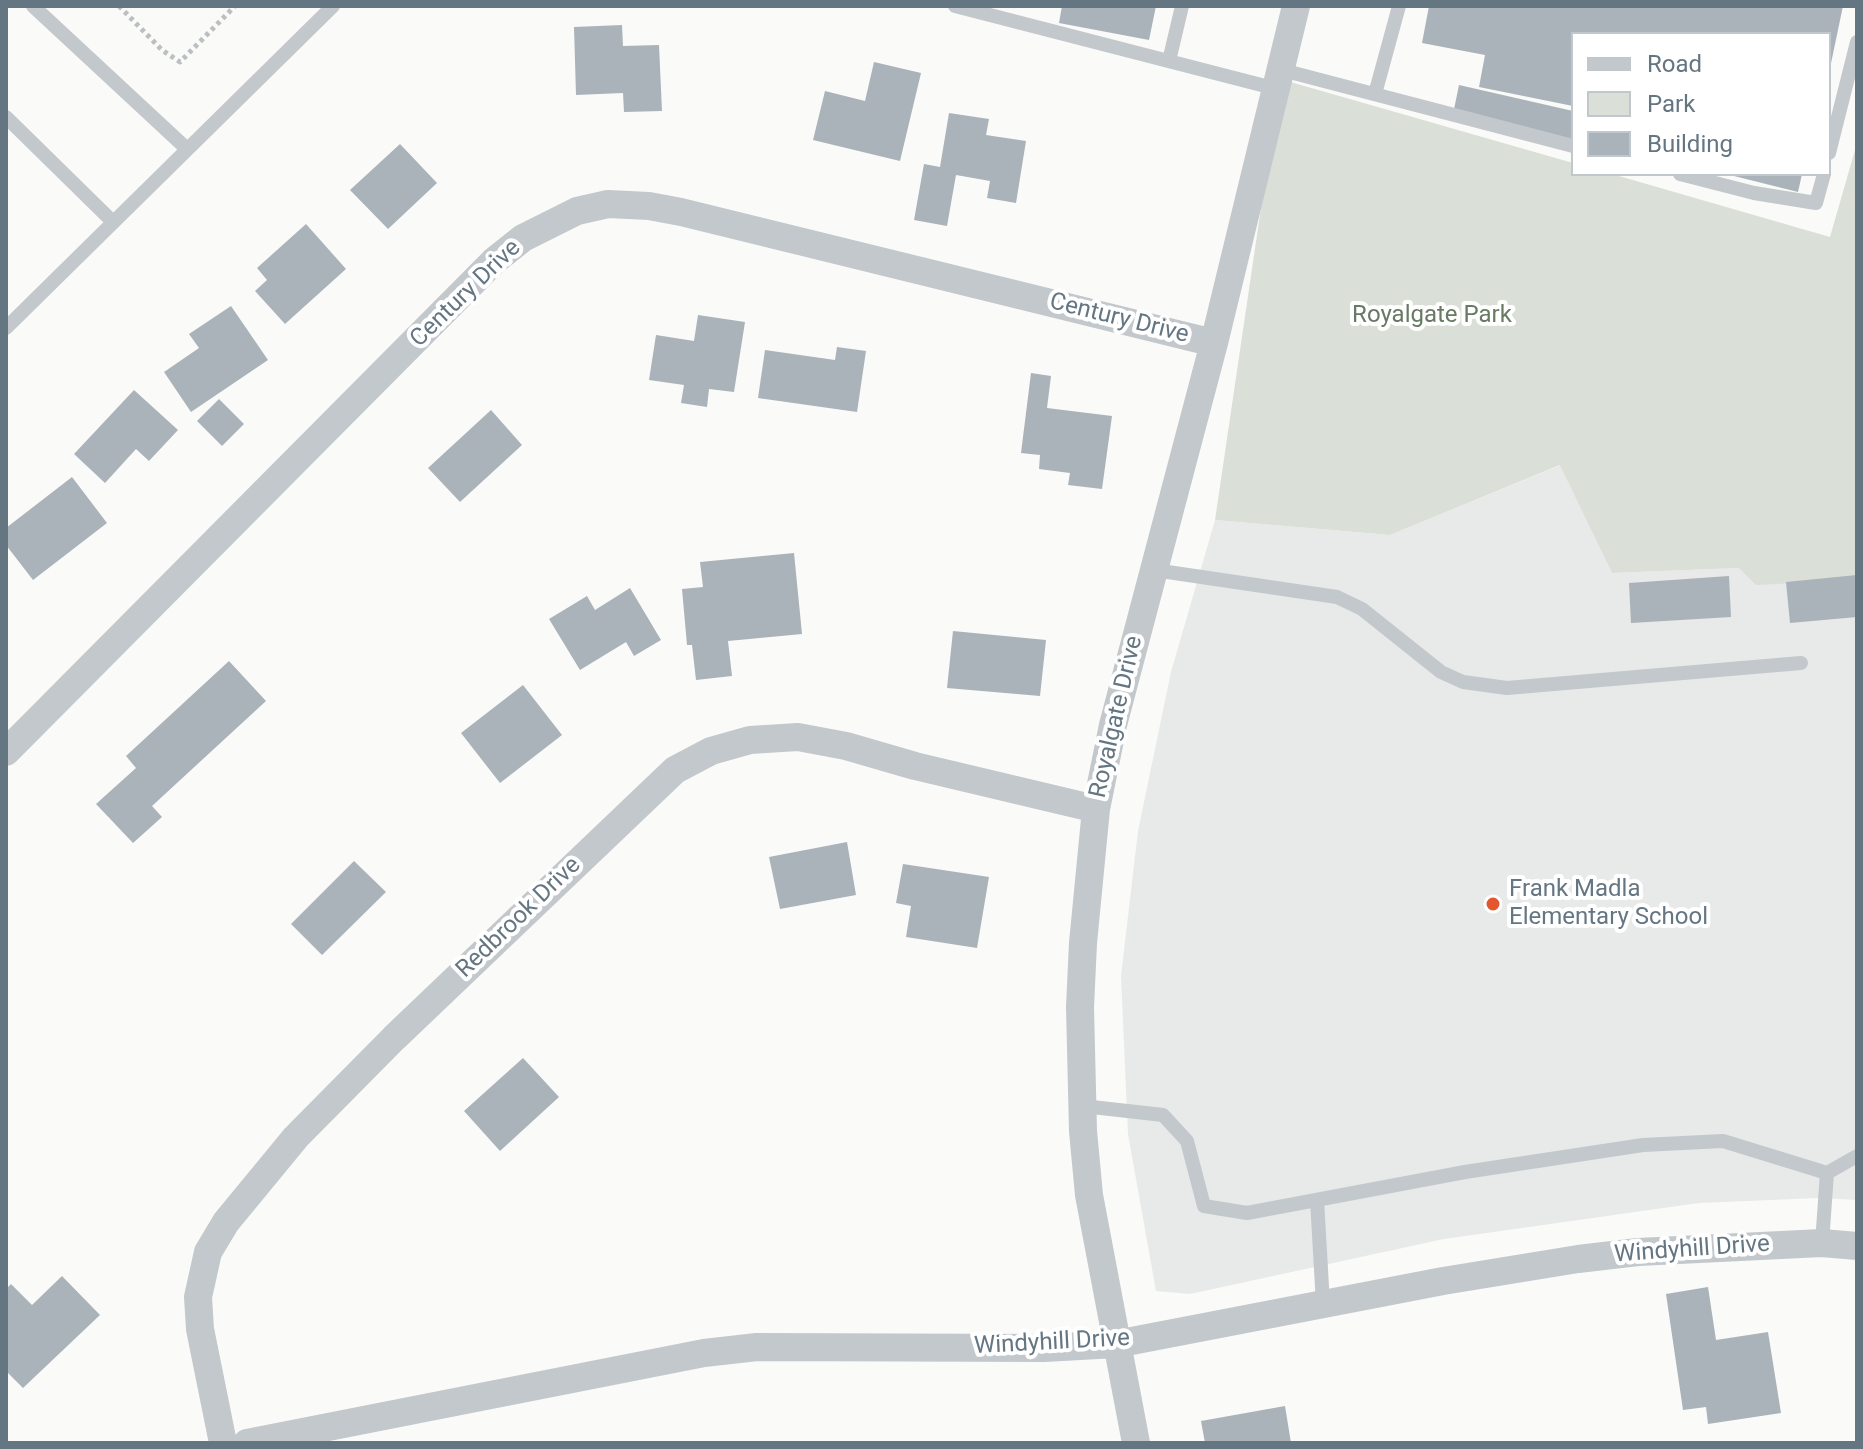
<!DOCTYPE html>
<style>
body{margin:0}
#map{position:relative;width:1863px;height:1449px;overflow:hidden;background:#fafaf8;font-family:Roboto,sans-serif}
canvas{display:block}
.frame{position:absolute;inset:0;border:8px solid #657683;pointer-events:none}
.legend{position:absolute;left:1571px;top:32px;width:260px;height:144px;box-sizing:border-box;background:#fff;border:2px solid #c1c8cd;margin:0;padding:10px 14px;list-style:none;font-size:24px;color:#657683}
.legend li{display:flex;align-items:center;gap:16px;height:40px}
.legend b{width:40px;border:2px solid #c1c8cd}
</style>
<div id="map">
<canvas width="1863" height="1449"></canvas>
<div class="frame"></div>
<ul class="legend">
<li><b style="height:10px;background:#c3c8cc"></b>Road</li>
<li><b style="height:22px;background:#dadfd7"></b>Park</li>
<li><b style="height:22px;background:#aab3b9"></b>Building</li>
</ul>
</div>
<script>
const ctx = document.querySelector('canvas').getContext('2d');
ctx.lineJoin = 'round';
function paint(path, color) { ctx.fillStyle = color; ctx.fill(path, 'evenodd'); }
const shape = rows => new Path2D(rows.map(r => 'M' + r).join(''));
function stroke(path, color, width, dash) { ctx.strokeStyle = color; ctx.lineWidth = width; ctx.lineCap = dash ? 'butt' : 'round'; ctx.setLineDash(dash || []); ctx.stroke(path); }
function label(font, color, halo, rows, align = 'center') {
  ctx.font = font + ' Roboto,sans-serif'; ctx.lineWidth = 8; ctx.setLineDash([]); ctx.textBaseline = 'middle'; ctx.strokeStyle = halo; ctx.fillStyle = color; for (const [text, x, y, turn = 0] of rows) {
    ctx.save(); ctx.translate(x, y); ctx.rotate((+turn || 0) * Math.PI / 180); ctx.textAlign = isNaN(turn) ? turn : align; if (halo) ctx.strokeText(text, 0, 0); ctx.fillText(text, 0, 0); ctx.restore();
  }
}
paint(shape([
 [1561,465,1612,573,1739,568,1857,580,1857,1200,1818,1198,1699,1203,1444,1239,1190,1294,1156,1291,1128,1134,1121,976,1138,831,1171,672,1215,520,1390,535]
]), '#e8e9e9');
paint(shape([
 [1280,79,1573,163,1573,174,1612,174,1830,237,1857,143,1857,580,1756,585,1739,568,1612,573,1560,465,1390,535,1215,520]
]), '#dadfd7');
paint(shape([
 [1062,6,1156,6,1149,40,1059,23],
 [1429,6,1843,6,1830,68,1829,34,1573,34,1573,106,1479,87,1485,55,1422,43],
 [622,25,623,46,659,45,662,111,624,112,623,93,576,95,574,27],
 [874,62,921,73,900,161,813,140,825,91,865,101],
 [1459,85,1573,111,1573,141,1453,114],
 [949,113,989,119,986,135,1026,141,1016,203,987,198,990,181,956,175,947,226,914,220,924,164,940,167],
 [400,144,437,183,388,229,350,190],
 [1726,174,1802,174,1798,192],
 [306,224,346,269,285,324,255,291,267,280,257,268],
 [231,306,268,360,191,412,164,372,199,348,189,334],
 [698,315,745,322,734,392,709,389,707,407,681,403,684,385,649,380,656,335,694,341],
 [837,347,866,351,857,412,758,398,765,350,835,360],
 [1031,373,1051,376,1047,408,1112,416,1102,489,1068,485,1070,473,1039,469,1040,455,1021,453],
 [134,390,178,430,149,461,136,449,105,483,74,454],
 [219,399,244,424,222,446,197,421],
 [491,410,522,445,460,502,428,468],
 [72,477,107,523,33,580,6,545,6,528],
 [794,553,802,634,728,641,732,676,696,680,692,645,687,645,682,589,703,587,700,562],
 [1857,575,1857,617,1790,623,1786,582],
 [1729,576,1731,617,1631,623,1629,583],
 [630,588,661,640,634,656,626,642,580,670,549,619,587,596,595,610],
 [953,631,1046,640,1040,696,947,688],
 [229,661,266,701,152,806,162,817,133,843,96,804,136,768,126,756],
 [523,685,562,735,500,783,461,733],
 [847,842,856,895,780,909,769,857],
 [354,861,386,892,322,955,291,924],
 [903,864,989,877,977,948,906,937,911,906,896,903],
 [523,1058,559,1097,500,1151,464,1111],
 [62,1276,100,1315,23,1388,6,1371,6,1289,11,1284,32,1305],
 [1708,1287,1716,1340,1768,1332,1781,1413,1708,1424,1706,1407,1683,1410,1666,1294],
 [1285,1406,1291,1443,1205,1443,1201,1421]
]), '#aab3b9');
stroke(shape([
 [119,6,162,50,180,62,235,6]
]), '#bbbfc2', 5, [4, 4]);
stroke(shape([
 [33,6,187,149],
 [955,6,1277,89],
 [1169,61,1182,6],
 [1282,70,1573,146],
 [1375,94,1399,6],
 [6,117,113,222],
 [1829,153,1857,42],
 [1680,174,1754,193,1816,203,1824,174],
 [6,328,333,6],
 [1154,570,1337,597,1362,609,1441,672,1463,682,1507,688,1801,663],
 [1083,1106,1163,1115,1187,1141,1204,1206,1247,1213,1465,1172,1643,1145,1723,1141,1827,1173,1822,1243],
 [1827,1173,1857,1156],
 [1317,1200,1323,1304]
]), '#c3c8cc', 14);
stroke(shape([
 [6,752,494,261,523,238,577,211,608,204,649,206,681,212,1214,343],
 [223,1443,200,1329,198,1297,208,1252,226,1222,296,1137,394,1038,675,770,711,751,750,740,798,737,846,746,915,766,1096,809],
 [247,1443,704,1353,757,1347,1044,1348,1116,1344,1443,1281,1578,1259,1638,1252,1822,1243,1857,1246],
 [1136,1443,1089,1195,1083,1131,1080,1007,1083,943,1096,809,1113,725,1214,343,1296,6]
]), '#c3c8cc', 28);
for (const [x, y, r, color] of [
 [1493,904,8,"#e4572e"]
]) { const dot = new Path2D(); dot.arc(x, y, r, 0, 2 * Math.PI); ctx.fillStyle = color; ctx.fill(dot); stroke(dot, '#fff', 3); }
label('24px', '#657683', '#fff', [
 ["Century Drive",466,294,-44],
 ["Century Drive",1119,319,14],
 ["Royalgate Drive",1117,717,-77],
 ["Redbrook Drive",519,918,-44],
 ["Windyhill Drive",1692,1250,-4],
 ["Windyhill Drive",1052,1343,-3]
]);
label('24px', '#687a64', '#fff', [
 ["Royalgate Park",1432,316]
]);
label('24px', '#657683', '#fff', [
 ["Frank Madla",1509,890],
 ["Elementary School",1509,918]
], 'left');
</script>
